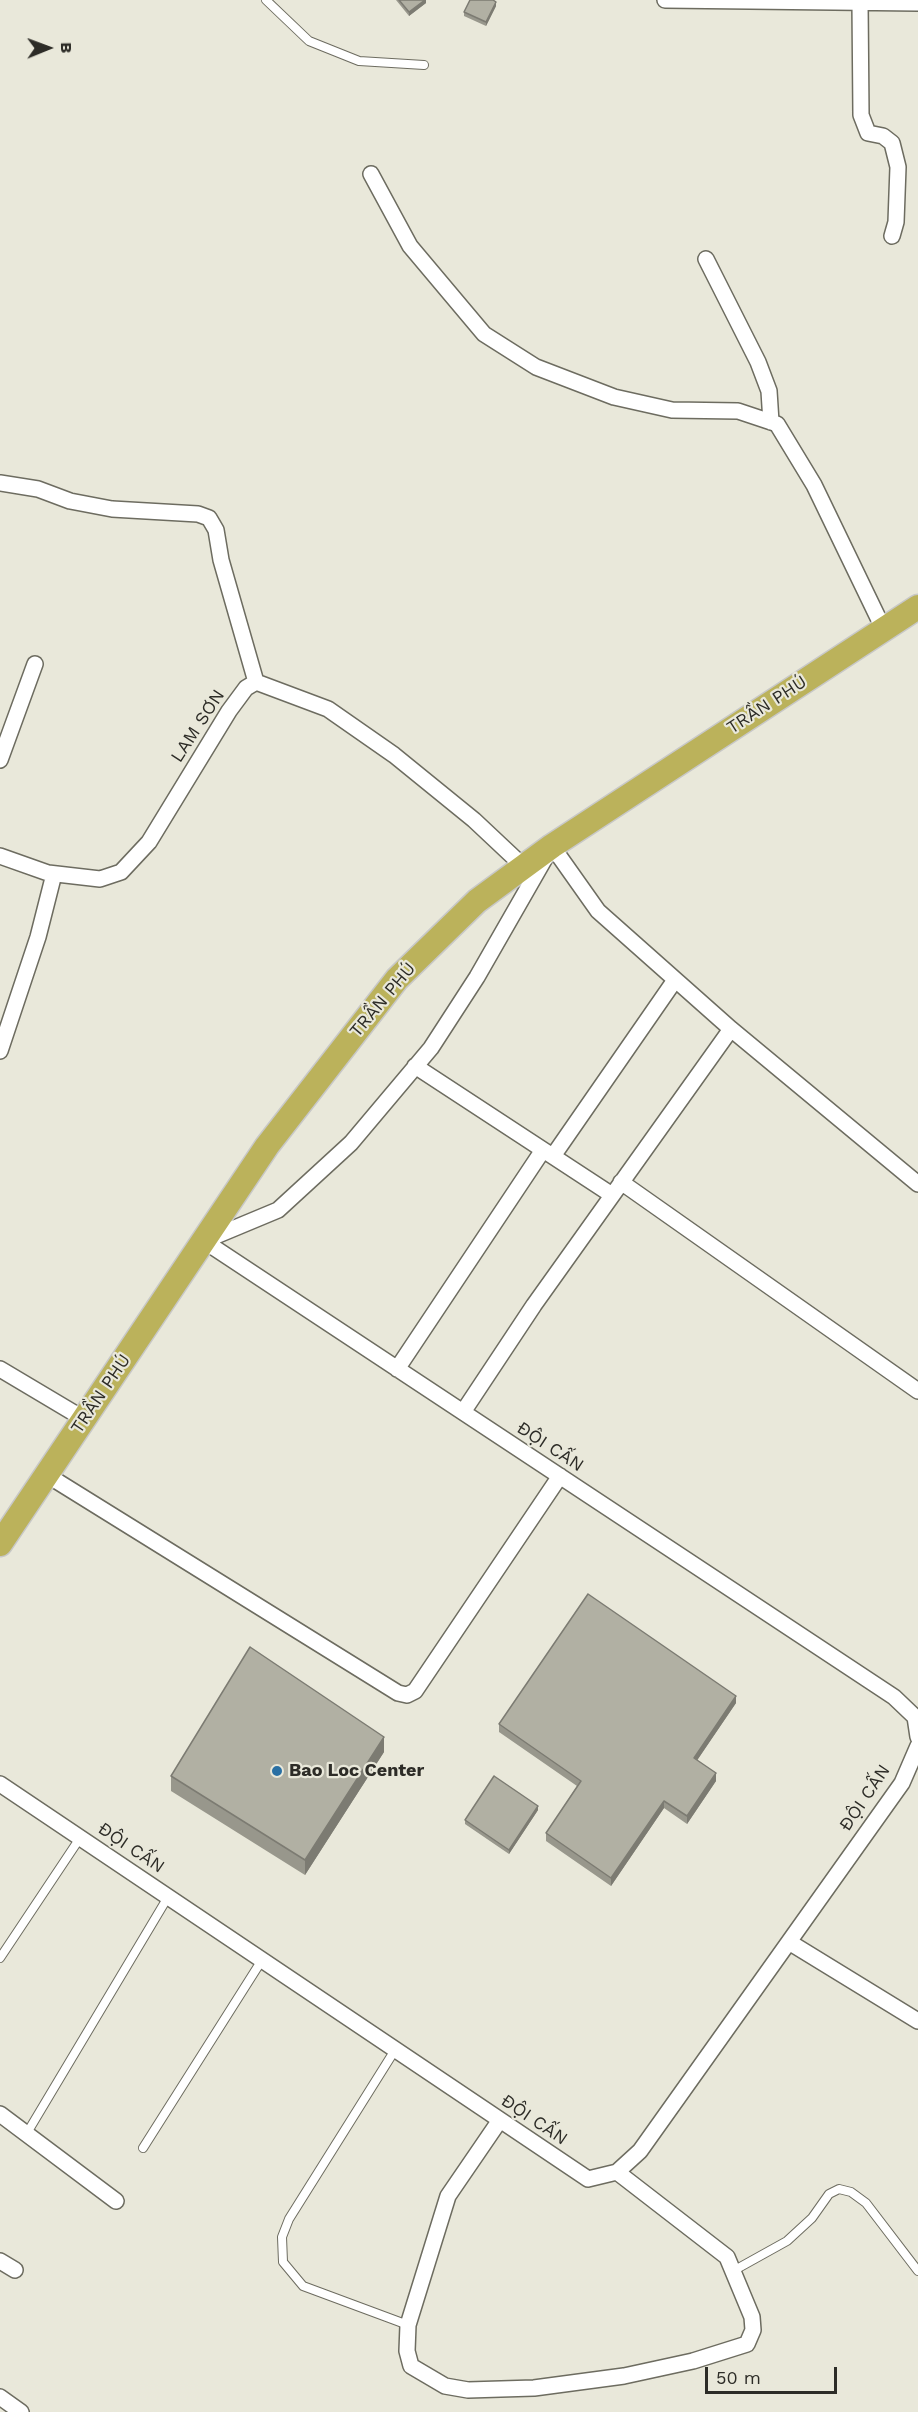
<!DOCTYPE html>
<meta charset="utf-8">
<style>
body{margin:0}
#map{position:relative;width:918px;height:2412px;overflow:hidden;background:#e9e8da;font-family:"Work Sans",sans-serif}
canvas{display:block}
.north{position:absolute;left:18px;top:18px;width:60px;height:60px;-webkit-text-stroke:4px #e9e8da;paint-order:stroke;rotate:89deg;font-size:16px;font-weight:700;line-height:24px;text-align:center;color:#2d2c27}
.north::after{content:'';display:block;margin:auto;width:21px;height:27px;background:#2d2c27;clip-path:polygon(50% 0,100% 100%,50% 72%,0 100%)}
.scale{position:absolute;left:705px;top:2367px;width:132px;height:27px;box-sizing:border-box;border:3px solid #2d2c27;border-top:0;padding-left:8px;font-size:18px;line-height:21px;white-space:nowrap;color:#2d2c27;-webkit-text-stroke:4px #e9e8da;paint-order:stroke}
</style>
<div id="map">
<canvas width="918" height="2412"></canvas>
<div class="north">B</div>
<div class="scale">50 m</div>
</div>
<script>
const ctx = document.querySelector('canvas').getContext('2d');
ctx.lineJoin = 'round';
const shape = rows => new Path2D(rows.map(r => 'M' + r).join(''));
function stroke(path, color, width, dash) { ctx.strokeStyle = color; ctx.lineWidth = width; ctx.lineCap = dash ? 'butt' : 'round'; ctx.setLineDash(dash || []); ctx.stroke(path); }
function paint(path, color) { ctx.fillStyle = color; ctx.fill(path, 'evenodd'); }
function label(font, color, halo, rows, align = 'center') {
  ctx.font = font + ' "Work Sans",sans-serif'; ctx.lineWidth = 4.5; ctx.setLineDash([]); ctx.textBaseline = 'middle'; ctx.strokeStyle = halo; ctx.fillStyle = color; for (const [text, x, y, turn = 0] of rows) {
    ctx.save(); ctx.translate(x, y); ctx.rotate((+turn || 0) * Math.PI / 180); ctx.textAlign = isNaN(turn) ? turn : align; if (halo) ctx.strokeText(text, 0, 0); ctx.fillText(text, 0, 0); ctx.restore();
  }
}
const service = shape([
 [266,0,309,41,359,61,424,65],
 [0,1958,80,1838],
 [395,2050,289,2219,282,2237,283,2262,303,2286,408,2325],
 [27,2133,168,1897],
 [143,2148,262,1960],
 [733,2271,787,2241,812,2218,829,2194,839,2189,851,2192,866,2203,918,2271]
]);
const minor = shape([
 [665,0,918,3],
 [860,3,861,115,868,133,883,136,892,143,898,167,896,222,892,236],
 [371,174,410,246,484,334,536,367,614,397,672,410,738,411,777,424,814,485,883,628],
 [706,259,758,362,769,391,771,422],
 [0,483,38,489,70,501,112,509,198,514,209,518,216,530,221,560,256,682],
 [0,760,35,664],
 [0,856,48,873,100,879,121,872,149,842,229,711,246,688,256,682,328,709,394,755,474,820,524,867],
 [0,1051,38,937,54,874],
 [415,1066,612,1195],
 [553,1156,675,980],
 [621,1182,918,1391],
 [206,1240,278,1210,351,1143,431,1048,477,977,552,846,598,911,731,1029,918,1184],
 [204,1241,894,1697,915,1717,918,1737],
 [0,1369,84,1419],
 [397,1369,543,1150],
 [463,1412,534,1305,731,1029],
 [47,1475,398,1693,407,1695,415,1691,560,1476],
 [0,1784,588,2179,617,2172,640,2151,902,1783,918,1746],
 [789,1942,918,2021],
 [0,2114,116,2201],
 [500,2120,448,2196,408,2325,407,2351,411,2366,445,2386,468,2390,534,2388,624,2376,693,2361,747,2344,753,2330,752,2317,727,2257,617,2172],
 [0,2261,15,2270],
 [0,2397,21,2412]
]);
const trunk = shape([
 [0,1544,267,1146,397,979,477,901,552,846,918,607]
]);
stroke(service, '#6d6c60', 10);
stroke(minor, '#6d6c60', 18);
stroke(trunk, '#c8c8c7', 27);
stroke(service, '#fff', 8);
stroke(minor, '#fff', 15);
stroke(trunk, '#bbb25b', 24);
paint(shape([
 [396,0,426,0,426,3,409,16],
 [496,6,486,26,464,16,464,12],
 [736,1703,697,1760,716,1781,687,1824,664,1808,611,1886,546,1841,546,1833,577,1786,499,1732,499,1724],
 [384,1752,305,1875,171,1791,171,1776],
 [538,1810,509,1854,465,1824,465,1820]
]), '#98978c');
paint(shape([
 [425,0,426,0,426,3,409,16,409,12],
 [496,2,496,6,486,26,486,22],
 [736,1696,736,1703,694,1765,694,1758],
 [384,1737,384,1752,305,1875,305,1860],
 [716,1773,716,1781,687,1824,687,1816],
 [664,1801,664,1808,611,1886,611,1878],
 [538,1806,538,1810,509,1854,509,1850]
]), '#7c7b72');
const building = shape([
 [399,0,425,0,409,12,399,0],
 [470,0,493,0,496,2,486,22,464,12,470,0],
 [588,1594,736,1696,694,1758,716,1773,687,1816,664,1801,611,1878,546,1833,581,1781,499,1724,588,1594],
 [250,1647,384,1737,305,1860,171,1776,250,1647],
 [494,1776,538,1806,509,1850,465,1820,494,1776]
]);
paint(building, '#b1b0a3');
stroke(building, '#7c7b72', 1.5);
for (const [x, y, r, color] of [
 [277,1771,6,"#2a70a4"]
]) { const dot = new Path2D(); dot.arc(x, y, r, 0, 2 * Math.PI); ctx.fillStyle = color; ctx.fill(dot); stroke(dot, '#e9e8da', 2); }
label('18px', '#2d2c27', '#e9e8da', [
 ["TRẦN PHÚ",767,705,-33],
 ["LAM SƠN",198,726,-57],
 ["TRẦN PHÚ",383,1000,-50],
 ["TRẦN PHÚ",101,1394,-56],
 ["ĐỘI CẤN",550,1447,33],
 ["ĐỘI CẤN",865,1798,-56],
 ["ĐỘI CẤN",131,1848,34],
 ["ĐỘI CẤN",534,2120,34]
]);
label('bold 18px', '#2d2c27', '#e9e8da', [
 ["Bao Loc Center",289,1771]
], 'left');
</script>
